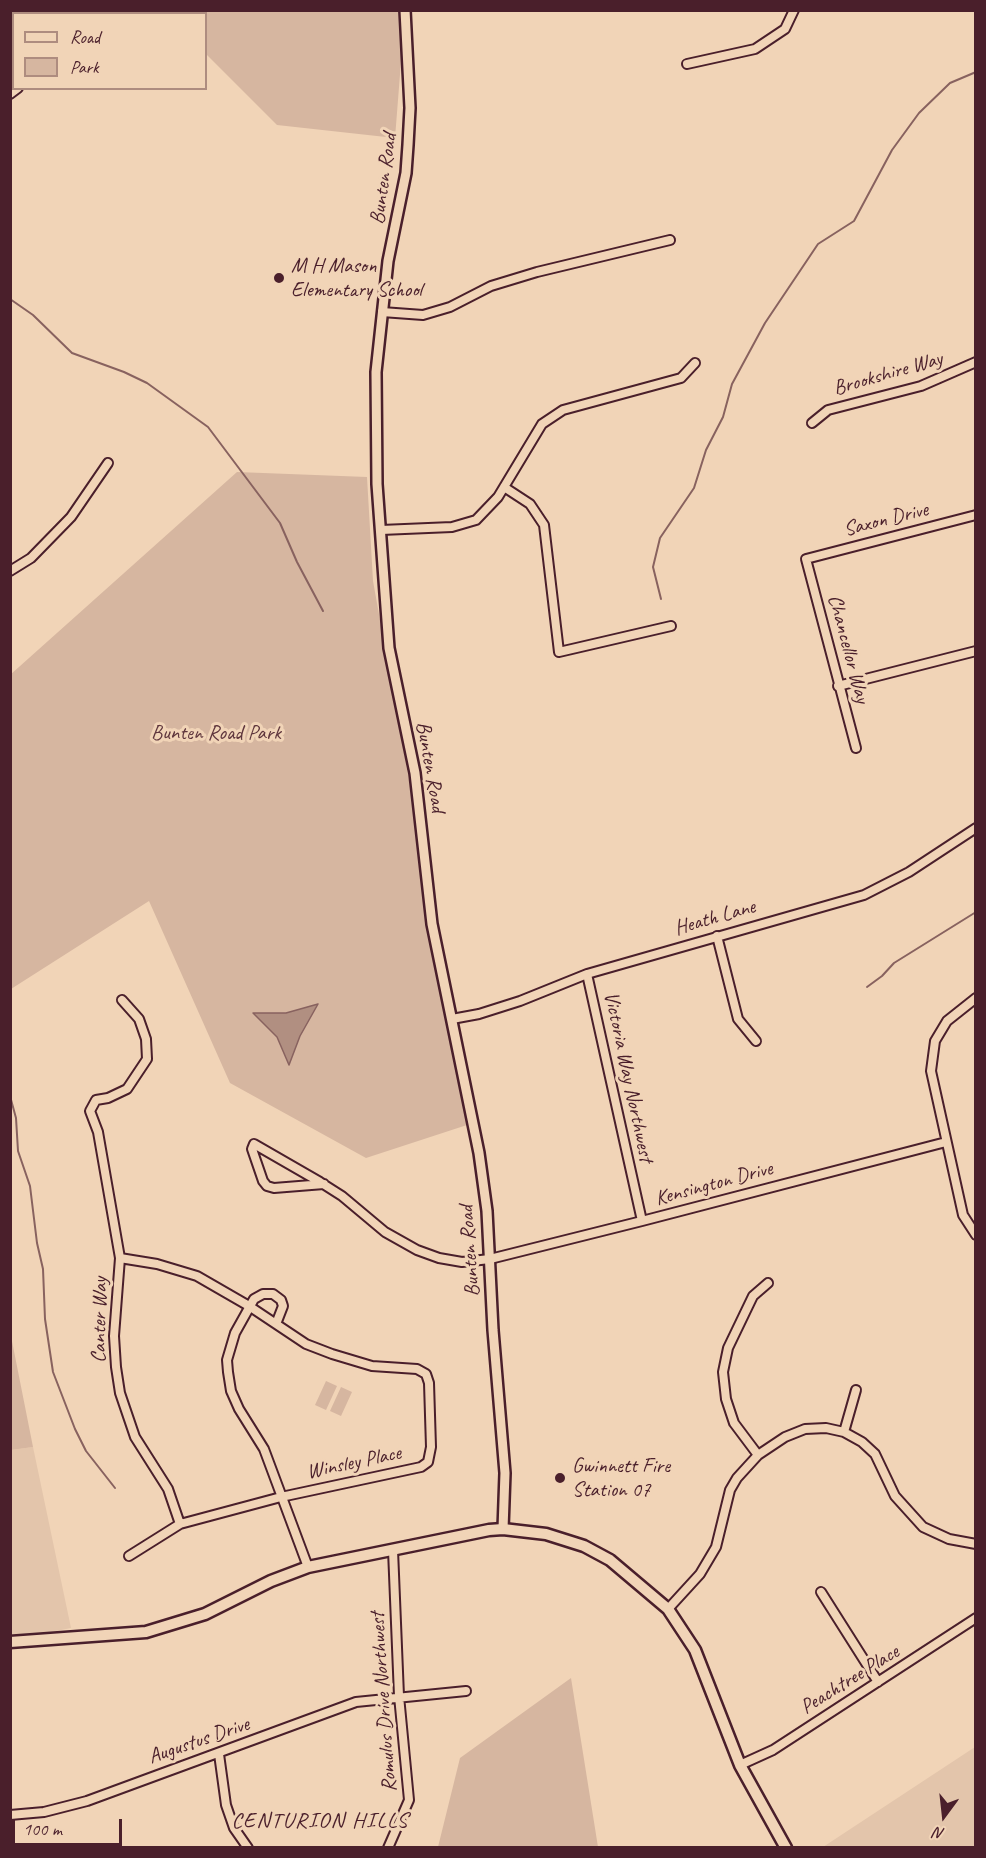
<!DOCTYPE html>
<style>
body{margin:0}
#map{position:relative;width:986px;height:1858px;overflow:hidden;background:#f1d4b7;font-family:Caveat,sans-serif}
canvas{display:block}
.frame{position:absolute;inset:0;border:12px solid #4a1f2b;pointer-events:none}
.legend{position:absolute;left:12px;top:12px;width:195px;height:78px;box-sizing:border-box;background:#f1d4b7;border:2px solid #ae8c7f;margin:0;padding:8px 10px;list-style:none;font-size:18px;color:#4a1f2b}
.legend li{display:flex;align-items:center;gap:12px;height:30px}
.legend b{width:30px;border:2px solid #ae8c7f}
.north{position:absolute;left:914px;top:1786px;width:60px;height:60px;-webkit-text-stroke:4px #f1d4b7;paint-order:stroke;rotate:195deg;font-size:16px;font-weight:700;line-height:24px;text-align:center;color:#4a1f2b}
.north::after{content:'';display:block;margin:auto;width:21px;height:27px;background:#4a1f2b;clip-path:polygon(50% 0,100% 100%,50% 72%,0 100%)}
.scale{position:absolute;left:12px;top:1819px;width:110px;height:27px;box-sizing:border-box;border:3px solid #4a1f2b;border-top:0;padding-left:8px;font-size:18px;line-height:21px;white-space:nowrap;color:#4a1f2b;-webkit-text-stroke:4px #f1d4b7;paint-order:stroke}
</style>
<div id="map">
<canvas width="986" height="1858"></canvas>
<div class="frame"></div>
<ul class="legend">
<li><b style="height:8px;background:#f1d4b7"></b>Road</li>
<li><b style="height:16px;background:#d6b6a0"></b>Park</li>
</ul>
<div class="north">N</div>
<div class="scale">100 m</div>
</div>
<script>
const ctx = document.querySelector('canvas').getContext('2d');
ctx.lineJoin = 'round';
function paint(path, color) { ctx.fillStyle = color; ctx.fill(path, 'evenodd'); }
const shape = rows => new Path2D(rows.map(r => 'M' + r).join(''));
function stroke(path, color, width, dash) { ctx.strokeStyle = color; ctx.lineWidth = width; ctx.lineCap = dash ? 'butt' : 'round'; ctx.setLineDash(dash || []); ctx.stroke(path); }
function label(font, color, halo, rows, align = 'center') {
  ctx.font = font + ' Caveat,sans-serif'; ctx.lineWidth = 6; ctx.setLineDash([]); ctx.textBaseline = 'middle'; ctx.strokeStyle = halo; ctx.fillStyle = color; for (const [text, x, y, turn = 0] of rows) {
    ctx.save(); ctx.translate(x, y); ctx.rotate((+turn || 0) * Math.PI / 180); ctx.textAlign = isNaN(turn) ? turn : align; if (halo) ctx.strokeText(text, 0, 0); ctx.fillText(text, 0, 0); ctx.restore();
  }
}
paint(shape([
 [33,1447,71,1628,11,1640,11,1450],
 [975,1747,975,1847,823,1847]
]), '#e3c5ab');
paint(shape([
 [151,11,405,11,395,138,277,125,206,54,206,14,155,13],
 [237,472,367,477,373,581,443,969,467,1125,366,1158,230,1083,149,901,11,989,10,675],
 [10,1331,33,1447,11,1450,10,1450],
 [326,1381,337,1386,326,1410,315,1405],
 [341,1387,352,1392,341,1416,330,1411],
 [571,1678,598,1847,438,1847,460,1758]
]), '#d6b6a0');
const water = shape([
 [318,1004,300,1036,289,1065,277,1037,253,1013,286,1013,318,1004]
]);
paint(water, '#b18f81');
stroke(water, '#88625f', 1.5);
stroke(shape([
 [10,299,33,315,72,353,124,372,147,383,208,427,280,523,297,562,323,611],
 [661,599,653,567,660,538,694,488,706,450,723,417,732,384,765,323,818,244,854,221,892,150,919,113,950,83,976,72],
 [867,987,882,976,894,963,976,912],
 [10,1096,16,1118,18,1151,30,1186,37,1243,43,1269,45,1319,53,1372,75,1429,86,1451,115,1488]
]), '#88625f', 2);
const minor = shape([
 [687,64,755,49,785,29,794,10],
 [10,94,18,88],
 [382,312,423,315,450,307,491,286,537,272,670,240],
 [812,423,828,410,921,386,976,362],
 [504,487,530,504,544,525,559,652,671,626],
 [381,530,452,527,476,520,498,497,542,424,563,410,681,378,695,363],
 [10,571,31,558,71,517,108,463],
 [838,686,976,651],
 [856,748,806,559,976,515],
 [717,936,738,1019,756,1041],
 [587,974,642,1221],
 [976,998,947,1021,935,1041,931,1071,963,1215,976,1235],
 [122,1000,139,1019,146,1039,147,1059,127,1089,108,1098,96,1100,90,1111,98,1132,120,1258,114,1336,116,1367,120,1393,135,1437,168,1489,180,1524],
 [452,1019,479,1014,520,1001,587,974,864,895,909,872,976,828],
 [324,1184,274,1188,267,1186,263,1181,252,1149,254,1144,320,1182,342,1196,385,1232,417,1250,439,1258,462,1262,490,1259,642,1221,946,1142],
 [120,1258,157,1264,197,1276,249,1306,306,1344,332,1354,372,1366,417,1369,426,1374,429,1383,431,1447,428,1462,421,1467,281,1497,180,1524,129,1556],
 [276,1324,283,1306,281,1300,273,1294,263,1294,254,1299,235,1333,227,1360,228,1372,231,1391,239,1409,264,1449,308,1567],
 [844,1432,856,1390],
 [758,1455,734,1423,726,1399,723,1372,728,1348,753,1296,768,1283],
 [821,1592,878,1682],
 [668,1609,700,1574,716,1547,730,1490,737,1478,758,1455,785,1437,805,1429,826,1428,844,1432,862,1442,875,1454,895,1496,923,1527,949,1539,976,1544],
 [219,1754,226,1805,234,1828,248,1848],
 [740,1765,773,1750,976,1618],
 [10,1815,44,1812,87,1801,356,1702,466,1691],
 [388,1848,409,1800,399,1696,393,1550]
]);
const tertiary = shape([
 [405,10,410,108,408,145,406,173,388,261,376,372,377,484,389,648,415,773,432,924,479,1153,487,1211,493,1330,505,1473,503,1529]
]);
const secondary = shape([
 [10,1642,146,1632,205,1614,271,1581,308,1567,489,1530,503,1529,546,1534,584,1546,610,1560,668,1609,695,1650,740,1765,786,1848]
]);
stroke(minor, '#4a1f2b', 12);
stroke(tertiary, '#4a1f2b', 14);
stroke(secondary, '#4a1f2b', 15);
stroke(minor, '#f1d4b7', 8);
stroke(tertiary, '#f1d4b7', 9);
stroke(secondary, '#f1d4b7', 10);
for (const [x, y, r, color] of [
 [279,278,6,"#4a1f2b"],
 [560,1478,6,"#4a1f2b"]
]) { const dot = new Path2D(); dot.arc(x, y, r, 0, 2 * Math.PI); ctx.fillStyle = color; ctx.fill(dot); stroke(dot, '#f1d4b7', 2); }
label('21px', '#4a1f2b', '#f1d4b7', [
 ["Bunten Road",384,179,-82],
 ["Brookshire Way",888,374,-16],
 ["Saxon Drive",886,520,-14],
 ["Chancellor Way",848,649,75],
 ["Bunten Road",430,767,80],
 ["Heath Lane",715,918,-16],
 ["Victoria Way Northwest",628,1077,78],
 ["Kensington Drive",714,1184,-15],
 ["Bunten Road",470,1251,-94],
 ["Canter Way",100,1320,-89],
 ["Winsley Place",354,1463,-12],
 ["Peachtree Place",850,1680,-32],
 ["Romulus Drive Northwest",384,1702,-94],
 ["Augustus Drive",199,1741,-19]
]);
label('21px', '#4a1f2b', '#f1d4b7', [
 ["M H Mason",291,266],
 ["Elementary School",291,290],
 ["Gwinnett Fire",572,1466],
 ["Station 07",572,1490]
], 'left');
label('21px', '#5f363d', '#f1d4b7', [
 ["Bunten Road Park",216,733]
]);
ctx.letterSpacing = '1.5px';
label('22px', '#4a1f2b', '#f1d4b7', [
 ["CENTURION HILLS",320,1821]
]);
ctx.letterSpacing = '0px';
</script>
